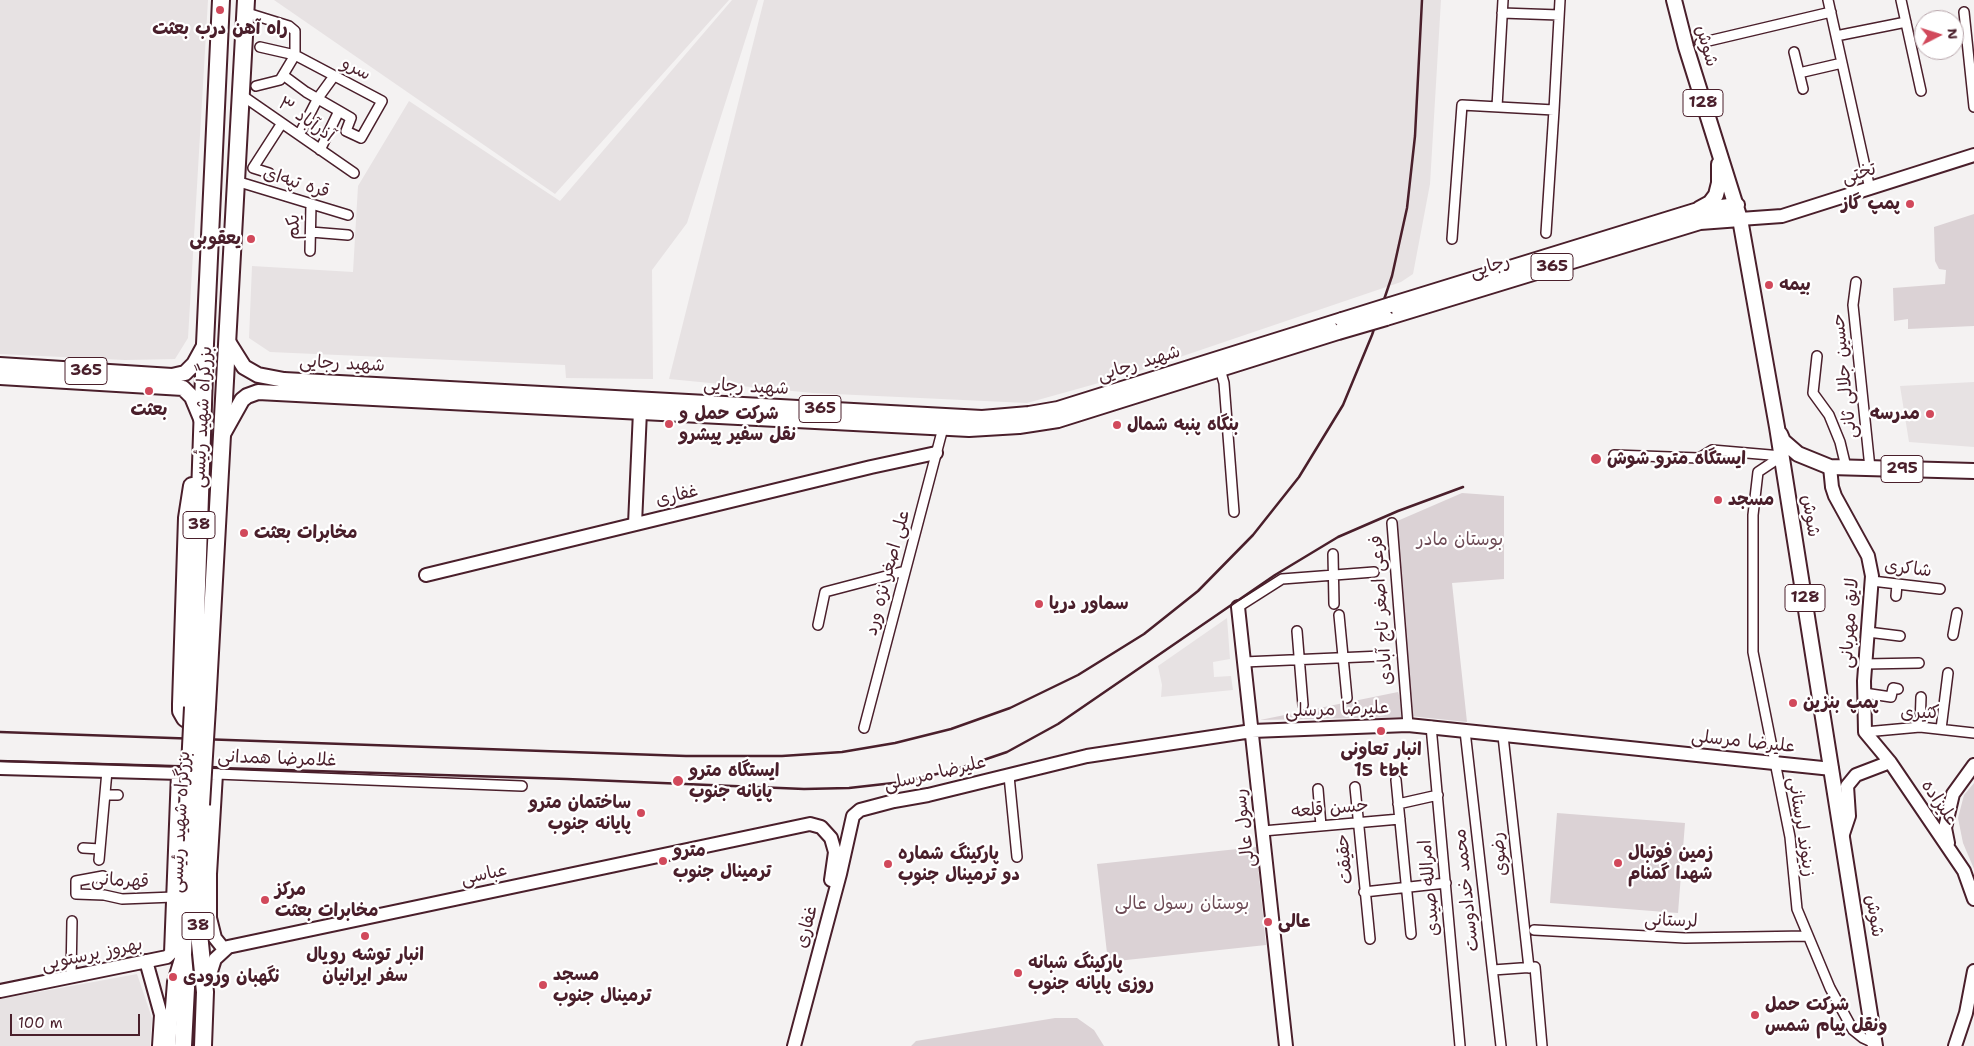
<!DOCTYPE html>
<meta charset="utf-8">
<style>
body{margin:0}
#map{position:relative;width:1974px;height:1046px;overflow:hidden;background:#f4f2f2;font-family:"Shantell Sans",sans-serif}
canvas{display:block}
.north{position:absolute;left:1914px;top:10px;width:50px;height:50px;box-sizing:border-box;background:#fff;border:1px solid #b7a5aa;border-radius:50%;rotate:85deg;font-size:14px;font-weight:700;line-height:20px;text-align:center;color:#4a1f2b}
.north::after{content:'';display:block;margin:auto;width:18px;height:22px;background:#d1495b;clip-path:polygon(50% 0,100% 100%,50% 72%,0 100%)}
.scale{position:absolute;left:10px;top:1014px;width:130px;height:22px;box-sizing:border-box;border:2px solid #4a1f2b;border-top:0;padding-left:6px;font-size:15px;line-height:18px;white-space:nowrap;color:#4a1f2b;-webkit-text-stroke:4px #fff;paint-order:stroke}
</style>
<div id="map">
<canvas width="1974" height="1046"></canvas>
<div class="north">N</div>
<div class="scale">100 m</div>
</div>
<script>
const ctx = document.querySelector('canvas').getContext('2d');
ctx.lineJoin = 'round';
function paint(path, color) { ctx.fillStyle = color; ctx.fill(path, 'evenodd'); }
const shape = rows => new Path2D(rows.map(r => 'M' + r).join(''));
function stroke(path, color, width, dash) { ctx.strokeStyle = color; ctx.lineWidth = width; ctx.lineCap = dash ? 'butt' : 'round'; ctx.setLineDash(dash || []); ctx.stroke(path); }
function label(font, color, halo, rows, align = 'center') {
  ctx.font = font + ' "Shantell Sans","Playpen Sans Arabic",sans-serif'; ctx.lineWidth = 4.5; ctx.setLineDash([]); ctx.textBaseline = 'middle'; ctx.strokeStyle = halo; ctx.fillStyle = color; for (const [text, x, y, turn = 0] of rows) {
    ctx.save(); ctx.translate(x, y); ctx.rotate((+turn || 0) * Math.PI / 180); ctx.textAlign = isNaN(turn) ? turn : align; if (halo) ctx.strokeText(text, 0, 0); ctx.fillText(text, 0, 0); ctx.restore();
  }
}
paint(shape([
 [0,0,208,0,188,338,175,359,125,360,0,354],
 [274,0,729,0,555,194],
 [732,0,758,0,687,223,652,270,653,379,566,378,565,365,270,352,249,338,252,266,353,272,358,186,409,101,560,201],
 [764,0,1441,0,1430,184,1413,274,1401,282,1124,376,1027,403,813,393,669,379],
 [1974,382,1974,447,1909,442,1900,386],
 [1227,618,1230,659,1213,662,1214,677,1231,676,1233,690,1161,697,1162,685,1158,666],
 [137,974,152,1018,150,1046,0,1046,0,999]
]), '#e7e2e3');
paint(shape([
 [1974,214,1974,326,1908,329,1908,319,1894,321,1893,288,1945,284,1946,270,1939,269,1935,261,1934,227],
 [1462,493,1504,496,1504,579,1452,583,1467,722,1410,716,1395,522],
 [1398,692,1406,717,1260,720],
 [1974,783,1974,869,1963,843,1958,818,1964,795],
 [1557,813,1685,823,1678,913,1550,903],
 [1256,847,1266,945,1108,962,1097,864],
 [1055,1018,1077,1018,1094,1030,1104,1046,911,1046,916,1041]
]), '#dbd2d5');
const street = shape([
 [1828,0,1870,189],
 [1901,0,1921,91],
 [244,12,289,26,295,31,295,55,382,101,361,138,346,131,351,118,339,111,320,150],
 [1964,12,1974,107],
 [1502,13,1559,15],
 [1836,36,1906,22],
 [1700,43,1831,12],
 [1794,52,1803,89],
 [1799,73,1842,63],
 [283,75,306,92,339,111],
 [256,86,280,80,295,55,260,47],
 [240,94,354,173],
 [1497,107,1503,0],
 [299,135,318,98,334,76],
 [269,173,253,168,282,123],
 [236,181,348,215],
 [311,232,348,235],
 [1546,233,1554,110],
 [1452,239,1462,105,1554,110,1560,0],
 [310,251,311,204],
 [1856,282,1853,305,1870,468],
 [1817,356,1813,393,1829,415,1840,442,1846,467],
 [1220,369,1224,383,1234,512],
 [1614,455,1699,458,1712,450,1782,456],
 [1782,456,1758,472,1753,515,1753,652,1790,837,1797,909,1830,988,1853,1030,1863,1038,1874,1043],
 [1392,523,1408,725],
 [1333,554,1334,604],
 [1872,581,1940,589],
 [1896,596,1897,584],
 [1238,607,1282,579,1374,572],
 [1339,615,1347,698],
 [818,625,825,592,905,571],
 [1297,631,1303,705],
 [1868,632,1900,636],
 [1953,635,1957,613],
 [1244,662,1382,656],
 [1865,664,1919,663],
 [1864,693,1891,697,1893,688,1898,689],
 [1431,726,1460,1046],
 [1920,727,1921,697],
 [864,728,944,424],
 [1941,729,1948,673],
 [1465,731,1501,1046],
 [1865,732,1920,727,1974,733],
 [1503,736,1529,968],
 [216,774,522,786],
 [1009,776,1017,857],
 [1396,780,1411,934],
 [1355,787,1370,939],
 [1318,789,1321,826],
 [105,795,118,795],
 [1398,804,1438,795],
 [1263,831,1400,819],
 [83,848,100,849],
 [99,860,107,771],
 [103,876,76,881,76,894,104,895,122,899,174,897],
 [1364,892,1446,883],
 [1534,930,1685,938,1807,936],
 [1493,970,1535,967,1542,1046],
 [71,977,72,921]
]);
const secondary = shape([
 [1740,219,1782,216,1974,155],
 [1830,467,1832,487,1835,496,1868,556,1872,576,1864,681,1865,732,1890,762,1964,871,1974,899],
 [635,524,640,411],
 [426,575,871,467,936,453],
 [1238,607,1286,1046],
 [0,768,216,774,210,874,210,918,215,938,223,948,810,824,821,827,831,838,835,852,831,880],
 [1842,837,1849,816,1847,786,1856,775,1890,762],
 [1948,843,1945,828,1953,794,1974,765],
 [146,961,161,1015,159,1046],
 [207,984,215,959,227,948],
 [0,991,167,957,171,953,178,773],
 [169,1046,174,982,181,959],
 [794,1046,840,874,853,816,860,810,894,801,928,795,1087,756,1252,731,1408,725,1832,769],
 [1955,1046,1966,1013,1974,971]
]);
const primary = shape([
 [1674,0,1686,47,1740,219,1777,427,1875,1046],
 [1699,209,1710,203,1716,195,1719,183,1719,164],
 [1390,305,1698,210,1737,205],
 [1386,318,1700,222,1740,219],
 [227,340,244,367,258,375,284,380,982,418,1029,414,1058,409,1342,320],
 [0,365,172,376,185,373,194,364,205,344],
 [0,377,183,388,192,397,202,421],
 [223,434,242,400,247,396,258,392,969,429,1019,426,1058,420,1338,332],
 [1780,434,1783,441,1798,454,1830,467,1974,471]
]);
const highway = shape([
 [192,486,187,518,181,704,181,711,185,718,191,722,203,723],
 [193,707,205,344,221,0],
 [207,707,246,0],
 [201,805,196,904,205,992,203,1046],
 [183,1046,186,988,183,955,188,806]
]);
stroke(street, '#4a1f2b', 12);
stroke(secondary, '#4a1f2b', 16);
stroke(primary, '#4a1f2b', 18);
stroke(highway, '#4a1f2b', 20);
stroke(street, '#fff', 9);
stroke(secondary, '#fff', 12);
stroke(primary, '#fff', 14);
stroke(highway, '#fff', 16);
stroke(shape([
 [0,732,686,756,782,756,842,752,895,743,951,729,1010,708,1078,675,1144,634,1198,591,1253,535,1299,477,1343,405,1372,335,1392,276,1407,208,1415,136,1422,0],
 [0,761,567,779,804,789,849,788,902,782,954,770,1007,752,1058,724,1275,575,1338,537,1398,511,1463,487]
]), '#4a1f2b', 2.5);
const primaryBridge = shape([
 [1342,320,1390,305],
 [1338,332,1386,318]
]);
const highwayBridge = shape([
 [201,805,207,707],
 [188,806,193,707]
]);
stroke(primaryBridge, '#4a1f2b', 18, []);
stroke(highwayBridge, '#4a1f2b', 20, []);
stroke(primaryBridge, '#fff', 14);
stroke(highwayBridge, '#fff', 16);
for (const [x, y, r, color] of [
 [220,10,5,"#d1495b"],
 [1910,204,5,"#d1495b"],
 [251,239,5,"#d1495b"],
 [1769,285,5,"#d1495b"],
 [149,391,5,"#d1495b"],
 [1930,414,5,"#d1495b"],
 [669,424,5,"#d1495b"],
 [1117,425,5,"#d1495b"],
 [1596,459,6,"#d1495b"],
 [1718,500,5,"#d1495b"],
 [244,533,5,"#d1495b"],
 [1039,604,5,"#d1495b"],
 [1793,703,5,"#d1495b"],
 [1381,731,5,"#d1495b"],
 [678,781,6,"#d1495b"],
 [641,813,5,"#d1495b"],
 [663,861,5,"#d1495b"],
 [1618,863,5,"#d1495b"],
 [888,864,5,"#d1495b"],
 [265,900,5,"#d1495b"],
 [1268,922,5,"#d1495b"],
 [365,936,5,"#d1495b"],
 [1018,973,5,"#d1495b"],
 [173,977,5,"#d1495b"],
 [543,985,5,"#d1495b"],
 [1755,1015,5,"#d1495b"]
]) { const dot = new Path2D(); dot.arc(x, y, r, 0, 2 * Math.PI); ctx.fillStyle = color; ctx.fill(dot); stroke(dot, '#fff', 2); }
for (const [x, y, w] of [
 [1703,103,40],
 [1552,267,42],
 [86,371,42],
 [820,409,42],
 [1902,469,42],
 [199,525,32],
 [1805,598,40],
 [198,926,32]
]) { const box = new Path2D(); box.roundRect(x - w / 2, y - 13.5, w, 27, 4); ctx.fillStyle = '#fff'; ctx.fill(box); stroke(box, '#4a1f2b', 1); }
label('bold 16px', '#4a1f2b', null, [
 ["128",1703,103],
 ["365",1552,267],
 ["365",86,371],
 ["365",820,409],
 ["295",1902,469],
 ["38",199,525],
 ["128",1805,598],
 ["38",198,926]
]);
label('bold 18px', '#4a1f2b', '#fff', [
 ["راه آهن درب بعثت",220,29,"center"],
 ["پمپ گاز",1900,204,"right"],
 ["یعقوبی",241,239,"right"],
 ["بیمه",1779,285],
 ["بعثت",149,410,"center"],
 ["شرکت حمل و",679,414],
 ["نقل سفیر پیشرو",679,435],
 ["مدرسه",1920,414,"right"],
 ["بنگاه پنبه شمال",1127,425],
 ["ایستگاه مترو شوش",1607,459],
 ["مسجد",1728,500],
 ["مخابرات بعثت",254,533],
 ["سماور دریا",1049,604],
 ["پمپ بنزین",1803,703],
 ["انبار تعاونی",1381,750,"center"],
 ["15 tbt",1381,771,"center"],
 ["ایستگاه مترو",689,771],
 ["پایانه جنوب",689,792],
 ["ساختمان مترو",631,803,"right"],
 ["پایانه جنوب",631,824,"right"],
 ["مترو",673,851],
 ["ترمینال جنوب",673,872],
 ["زمین فوتبال",1628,853],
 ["شهدا گمنام",1628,874],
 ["پارکینگ شماره",898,854],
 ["دو ترمینال جنوب",898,875],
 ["مرکز",275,890],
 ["مخابرات بعثت",275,911],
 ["عالی",1278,922],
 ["انبار توشه رویال",365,955,"center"],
 ["سفر ایرانیان",365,976,"center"],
 ["پارکینگ شبانه",1028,963],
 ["روزی پایانه جنوب",1028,984],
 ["مسجد",553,975],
 ["ترمینال جنوب",553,996],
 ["نگهبان ورودی",183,977],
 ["شرکت حمل",1765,1005],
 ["ونقل پیام شمس",1765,1026]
], 'left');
label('18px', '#4a1f2b', '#fff', [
 ["شوش",1706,46,74],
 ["سرو",356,69,28],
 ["۳ آذرآباد",306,120,35],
 ["تختی",1859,174,-17],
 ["قره تپه‌ای",296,183,17],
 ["یکم",294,227,-89],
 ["رجایی",1490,267,-17],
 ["شهید رجایی",342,364,3],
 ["شهید رجایی",1139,364,-17],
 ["حسین جلالی ثانی",1845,376,-96],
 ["شهید رجایی",746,387,3],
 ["بزرگراه شهید رئیسی",203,417,-87],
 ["غفاری",677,496,-14],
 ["شوش",1810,516,81],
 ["شاکری",1908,569,7],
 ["علی اصغر نژه ورد",888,573,-75],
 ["فرعی اصغر تاج آبادی",1382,610,-94],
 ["لایق مهربانی",1850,623,-86],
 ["علیرضا مرسلی",1337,710,-2],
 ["کثیری",1920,713],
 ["علیرضا مرسلی",1743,742,6],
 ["غلامرضا همدانی",277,759,2],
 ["علیرضا مرسلی",935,774,-13],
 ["علیزاده",1939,803,56],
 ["حسن قلعه",1330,809,-5],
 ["بزرگراه شهید رئیسی",181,822,-87],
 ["زینوند لرستانی",1801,827,81],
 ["رسول عالی",1245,828,-97],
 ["رضوی",1500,854,-96],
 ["حقیقت",1345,859,-95],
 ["عباسی",484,875,-12],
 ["قهرمانی",120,881,3],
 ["امرالله صیدی",1430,888,-95],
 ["محمد خدادوست",1467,890,-96],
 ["شوش",1874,916,81],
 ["لرستانی",1671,921,2],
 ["غفاری",807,927,-75],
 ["بهروز پرستویی",92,955,-12]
]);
label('18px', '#6e4c56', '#fff', [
 ["بوستان مادر",1460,540],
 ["بوستان رسول عالی",1182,904]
]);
</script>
